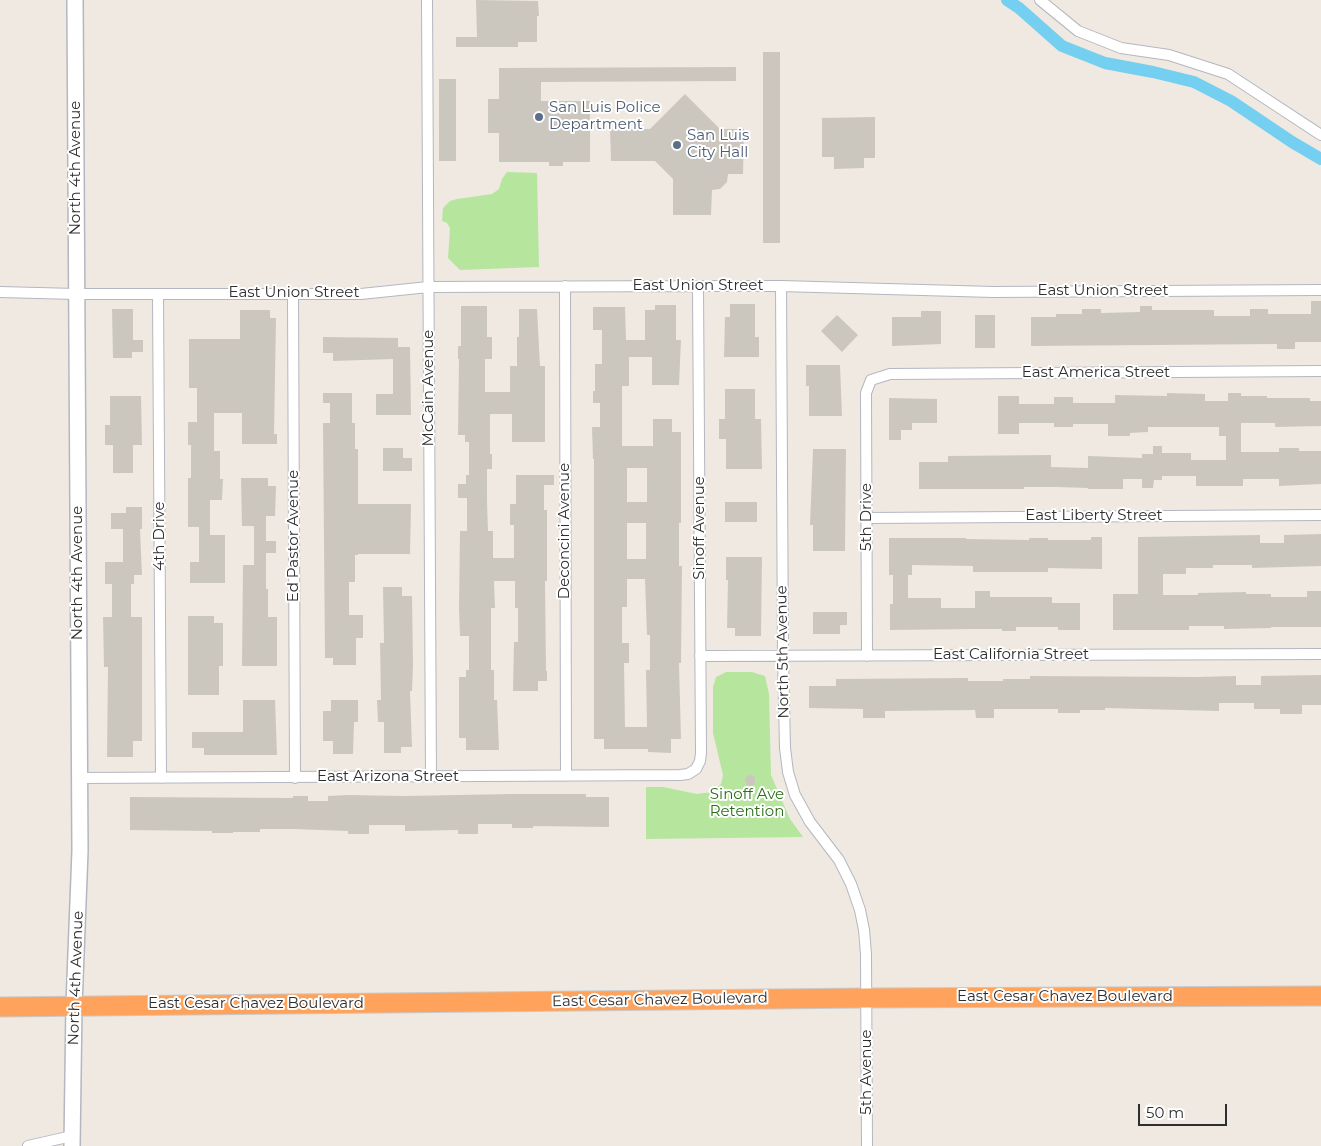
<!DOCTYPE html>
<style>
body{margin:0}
#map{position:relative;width:1321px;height:1146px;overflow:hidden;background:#efe9e1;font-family:Montserrat,sans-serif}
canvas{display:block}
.scale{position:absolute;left:1138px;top:1104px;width:89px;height:22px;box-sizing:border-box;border:2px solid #2e2e2e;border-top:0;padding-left:6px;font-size:15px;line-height:18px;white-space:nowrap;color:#2e2e2e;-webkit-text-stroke:4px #fff;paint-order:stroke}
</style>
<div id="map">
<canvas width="1321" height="1146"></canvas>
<div class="scale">50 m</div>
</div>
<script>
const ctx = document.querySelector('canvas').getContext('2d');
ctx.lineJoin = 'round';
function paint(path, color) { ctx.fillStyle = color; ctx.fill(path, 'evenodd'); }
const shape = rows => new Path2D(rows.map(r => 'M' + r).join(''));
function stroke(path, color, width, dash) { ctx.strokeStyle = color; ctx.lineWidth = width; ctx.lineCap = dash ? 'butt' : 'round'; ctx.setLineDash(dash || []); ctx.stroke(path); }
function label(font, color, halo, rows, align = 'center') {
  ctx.font = font + ' Montserrat,sans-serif'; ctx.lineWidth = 4; ctx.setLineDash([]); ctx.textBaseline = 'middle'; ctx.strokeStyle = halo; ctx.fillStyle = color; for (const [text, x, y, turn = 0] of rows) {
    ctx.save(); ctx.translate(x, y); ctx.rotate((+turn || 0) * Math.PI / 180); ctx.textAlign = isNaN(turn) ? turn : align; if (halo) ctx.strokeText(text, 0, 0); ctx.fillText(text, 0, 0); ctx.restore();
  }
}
paint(shape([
 [507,172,537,173,539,267,460,270,448,258,450,228,447,223,442,221,443,208,450,201,457,199,492,194,499,189,502,179],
 [726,672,752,672,765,676,769,694,771,775,790,819,803,837,646,839,646,787,663,787,697,794,712,792,721,784,723,775,713,733,713,687,716,677]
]), '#b6e59e');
stroke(shape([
 [1007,0,1019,8,1062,46,1105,63,1153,72,1194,82,1231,101,1292,142,1321,159]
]), '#75cff0', 12);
paint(shape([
 [476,0,538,1,539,16,537,16,537,42,518,42,518,47,456,47,456,37,477,37],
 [763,52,780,52,780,243,763,243],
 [736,67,736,81,541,82,541,101,590,101,590,162,563,162,563,166,549,166,549,162,499,162,499,133,488,133,488,99,499,99,499,68],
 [439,79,456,79,456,161,439,161],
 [685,94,720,129,744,129,743,174,728,174,727,182,720,189,712,190,711,215,673,215,673,179,655,161,611,161,610,129,650,129],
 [875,117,875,158,864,158,864,168,834,169,834,157,822,157,822,118],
 [1311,301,1321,301,1321,342,1295,342,1295,349,1277,349,1277,344,1031,346,1031,317,1056,317,1056,314,1082,314,1082,309,1101,309,1101,313,1140,312,1140,306,1152,306,1152,310,1214,310,1214,316,1250,316,1250,309,1268,309,1268,314,1311,314],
 [730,304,755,304,755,337,759,337,759,357,724,357,725,317,730,317],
 [655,305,676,305,676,340,681,340,679,385,652,385,652,357,629,357,629,386,622,386,622,446,653,446,653,419,672,419,672,432,681,432,681,523,679,523,679,566,682,566,681,663,679,663,681,739,671,739,671,753,648,752,648,749,604,749,604,739,594,739,594,459,593,459,592,427,600,427,600,403,593,403,593,391,595,391,595,364,602,364,602,330,593,330,593,307,625,307,626,340,645,340,645,310,655,310],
 [627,468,647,468,647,502,627,502],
 [627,523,646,523,646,559,627,559],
 [627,579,645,579,647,635,650,635,650,670,646,670,647,727,625,727,624,663,629,663,629,643,622,643,622,607,627,607],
 [461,306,487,306,487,337,492,337,492,359,485,359,485,392,510,392,510,366,517,366,517,337,519,337,519,309,537,309,540,366,545,366,545,442,512,442,512,414,490,414,490,454,492,454,492,469,487,469,487,502,488,531,493,531,493,558,514,558,514,525,510,525,510,504,516,504,516,475,554,475,554,485,544,485,544,510,547,510,547,581,545,581,546,671,547,671,547,681,538,681,538,691,513,691,514,642,518,642,518,608,515,608,515,581,494,581,495,608,491,608,491,670,494,670,494,700,497,700,499,750,466,750,466,738,459,738,459,677,466,677,466,670,469,670,469,636,460,636,459,609,460,531,467,531,467,498,458,498,458,484,466,484,466,475,469,475,469,442,465,442,465,435,458,435,459,359,458,359,458,346,461,346],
 [112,309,133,309,133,340,143,340,143,352,132,352,132,358,113,358],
 [240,310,270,310,270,318,276,318,274,434,277,434,277,444,242,444,242,413,214,413,214,451,220,451,220,479,223,479,222,500,210,500,210,535,225,535,225,583,190,583,190,562,199,562,199,527,188,527,188,478,191,478,191,445,188,445,188,422,197,422,197,388,189,388,189,339,240,339],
 [921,311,941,311,941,344,892,346,892,317,921,317],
 [837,315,858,335,842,352,821,331],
 [975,315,995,315,995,348,975,348],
 [323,337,398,338,398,347,410,347,411,415,376,415,376,394,393,394,393,359,333,361,333,353,323,353],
 [806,365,840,365,842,416,809,416,809,386,806,386],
 [725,389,755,389,755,419,761,419,762,469,726,469,726,439,719,439,719,419,725,419],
 [323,393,352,393,352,423,355,423,355,449,358,449,358,504,411,504,410,554,358,554,358,555,355,555,355,582,349,582,349,615,363,615,363,638,356,638,356,665,333,665,333,658,325,658,323,423,330,423,330,403,323,403],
 [1167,393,1205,394,1205,401,1228,401,1228,393,1241,393,1241,396,1267,396,1267,398,1310,398,1310,401,1321,401,1321,426,1275,427,1275,423,1241,423,1241,452,1279,452,1279,448,1299,448,1299,451,1321,451,1321,484,1279,486,1279,479,1243,479,1243,486,1196,486,1196,476,1162,476,1162,480,1154,480,1153,488,1142,488,1142,479,1123,479,1123,489,1088,489,1088,488,1057,487,1024,487,1024,489,919,489,919,462,948,462,948,456,1051,455,1051,467,1088,468,1088,456,1142,458,1142,454,1153,454,1153,446,1162,446,1162,453,1191,453,1191,460,1226,460,1226,436,1219,436,1219,427,1148,427,1148,432,1130,433,1130,436,1108,436,1108,424,1073,424,1073,427,1054,427,1054,423,1019,423,1019,434,998,434,998,396,1019,396,1019,404,1054,404,1054,397,1073,397,1073,403,1115,403,1115,395,1167,396],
 [110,396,141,396,142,445,133,445,133,473,113,473,113,445,105,445,105,425,110,425],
 [889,398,937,399,937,423,912,423,912,430,901,430,901,440,889,440],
 [383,448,403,448,403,458,412,458,412,471,383,471],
 [813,449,846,449,845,551,813,551,813,525,810,525],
 [241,478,268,478,268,486,276,486,275,516,266,516,266,541,276,541,276,553,266,553,266,589,268,589,268,617,277,617,277,666,242,666,243,565,254,565,254,526,242,526],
 [725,502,757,502,757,522,725,522],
 [126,507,142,507,142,529,140,529,142,575,134,575,134,584,131,584,131,617,142,617,142,741,133,741,133,757,107,757,108,667,104,667,103,617,112,617,112,584,105,584,105,562,123,562,123,529,111,529,111,513,126,513],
 [1321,534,1321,566,1252,568,1252,565,1213,565,1213,568,1186,568,1186,574,1163,574,1163,595,1198,595,1198,593,1246,592,1246,594,1271,594,1271,597,1307,597,1307,591,1321,591,1321,627,1271,627,1271,628,1224,629,1224,626,1189,626,1189,630,1113,630,1113,594,1138,594,1138,537,1260,535,1260,543,1284,543,1284,535],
 [1091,537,1102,537,1102,569,1048,568,1048,572,973,572,973,566,912,565,912,575,908,575,908,598,941,598,941,608,975,608,975,591,990,591,990,597,1052,597,1052,603,1080,603,1080,630,1058,630,1058,627,1016,627,1016,631,1002,631,1002,629,975,629,890,630,890,604,893,604,893,575,889,575,889,538,966,538,966,539,1029,540,1029,538,1048,538,1048,540,1091,540],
 [726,557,762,557,761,636,735,636,735,628,727,628,728,580,726,580],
 [383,587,402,587,402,596,412,596,413,665,412,691,410,691,412,747,401,747,401,753,384,753,384,722,378,722,377,700,381,700,380,643,384,643],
 [813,612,847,612,847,625,840,625,840,634,813,634],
 [188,616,214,616,214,623,223,623,223,666,219,666,219,695,188,695],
 [1321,675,1321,705,1302,705,1302,714,1280,714,1280,709,1254,709,1254,703,1219,703,1219,711,1105,708,1105,710,1080,710,1080,713,1058,713,1058,709,994,709,994,718,976,718,975,710,885,711,885,718,863,718,863,709,809,708,809,686,836,686,836,679,968,678,968,681,1003,681,1003,679,1030,679,1030,676,1197,677,1236,676,1236,685,1261,685,1261,676],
 [243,700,275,700,277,755,204,755,204,748,192,748,192,732,243,732],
 [331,700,358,700,358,722,354,722,353,754,333,754,333,741,323,741,323,711,331,711],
 [752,775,755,778,755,783,752,786,747,785,745,780,747,776],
 [512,794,586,794,586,797,609,797,609,827,533,826,533,828,512,828,512,824,478,824,478,834,458,834,458,830,405,831,405,825,369,825,369,834,348,834,348,831,293,829,260,829,260,832,233,832,233,833,212,833,212,831,130,830,130,797,293,798,293,796,308,796,308,801,328,801,328,796,348,795,405,796]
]), '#cbc7bf');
const street = shape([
 [427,0,431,776],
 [1040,0,1078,31,1121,48,1169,55,1228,74,1321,135],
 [565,286,566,776],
 [781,286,783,656,785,748,788,772,795,795,810,822,839,860,851,884,860,910,864,930,866,954,867,1146],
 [0,292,76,294,361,294,428,287,698,286,781,286,993,292,1321,290],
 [158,294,161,778],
 [293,294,295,778],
 [867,518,1321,515],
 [700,656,1321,654],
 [867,656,866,393,871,380,890,374,1321,371],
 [79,778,680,775,688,774,696,769,700,761,701,753,698,286],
 [28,1146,72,1136]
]);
const secondary = shape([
 [72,1146,74,1005,80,851,75,0]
]);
const highway = shape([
 [0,1007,867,998,1321,996]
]);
stroke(street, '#b4b7c1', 12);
stroke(secondary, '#b4b7c1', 18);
stroke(highway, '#c9c9c9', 21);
stroke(street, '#fff', 10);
stroke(secondary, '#fff', 15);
stroke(highway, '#ffa35c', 19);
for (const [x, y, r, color] of [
 [539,117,5,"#5c6f8a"],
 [677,145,5,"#5c6f8a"]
]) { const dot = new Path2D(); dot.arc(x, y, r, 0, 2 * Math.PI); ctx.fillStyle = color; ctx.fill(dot); stroke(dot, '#fff', 2); }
label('15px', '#4e5e75', '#fff', [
 ["San Luis Police",549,108],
 ["Department",549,125],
 ["San Luis",687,136],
 ["City Hall",687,153]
], 'left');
label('15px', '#2e2e2e', '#fff', [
 ["North 4th Avenue",76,168,-90],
 ["East Union Street",698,286],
 ["East Union Street",1103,291],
 ["East Union Street",294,293],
 ["East America Street",1096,373],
 ["McCain Avenue",429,388,-90],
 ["East Liberty Street",1094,516],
 ["5th Drive",867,517,-90],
 ["Sinoff Avenue",700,528,-90],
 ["Deconcini Avenue",565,531,-90],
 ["4th Drive",160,536,-90],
 ["Ed Pastor Avenue",294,536,-90],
 ["North 4th Avenue",78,573,-90],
 ["North 5th Avenue",783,652,-91],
 ["East California Street",1011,655],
 ["East Arizona Street",388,777],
 ["North 4th Avenue",76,978,-88],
 ["East Cesar Chavez Boulevard",1065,997],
 ["East Cesar Chavez Boulevard",660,1000,-1],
 ["East Cesar Chavez Boulevard",256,1004],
 ["5th Avenue",867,1072,-90]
]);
label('15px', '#2c6e1b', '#fff', [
 ["Sinoff Ave",747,795],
 ["Retention",747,812]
]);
</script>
